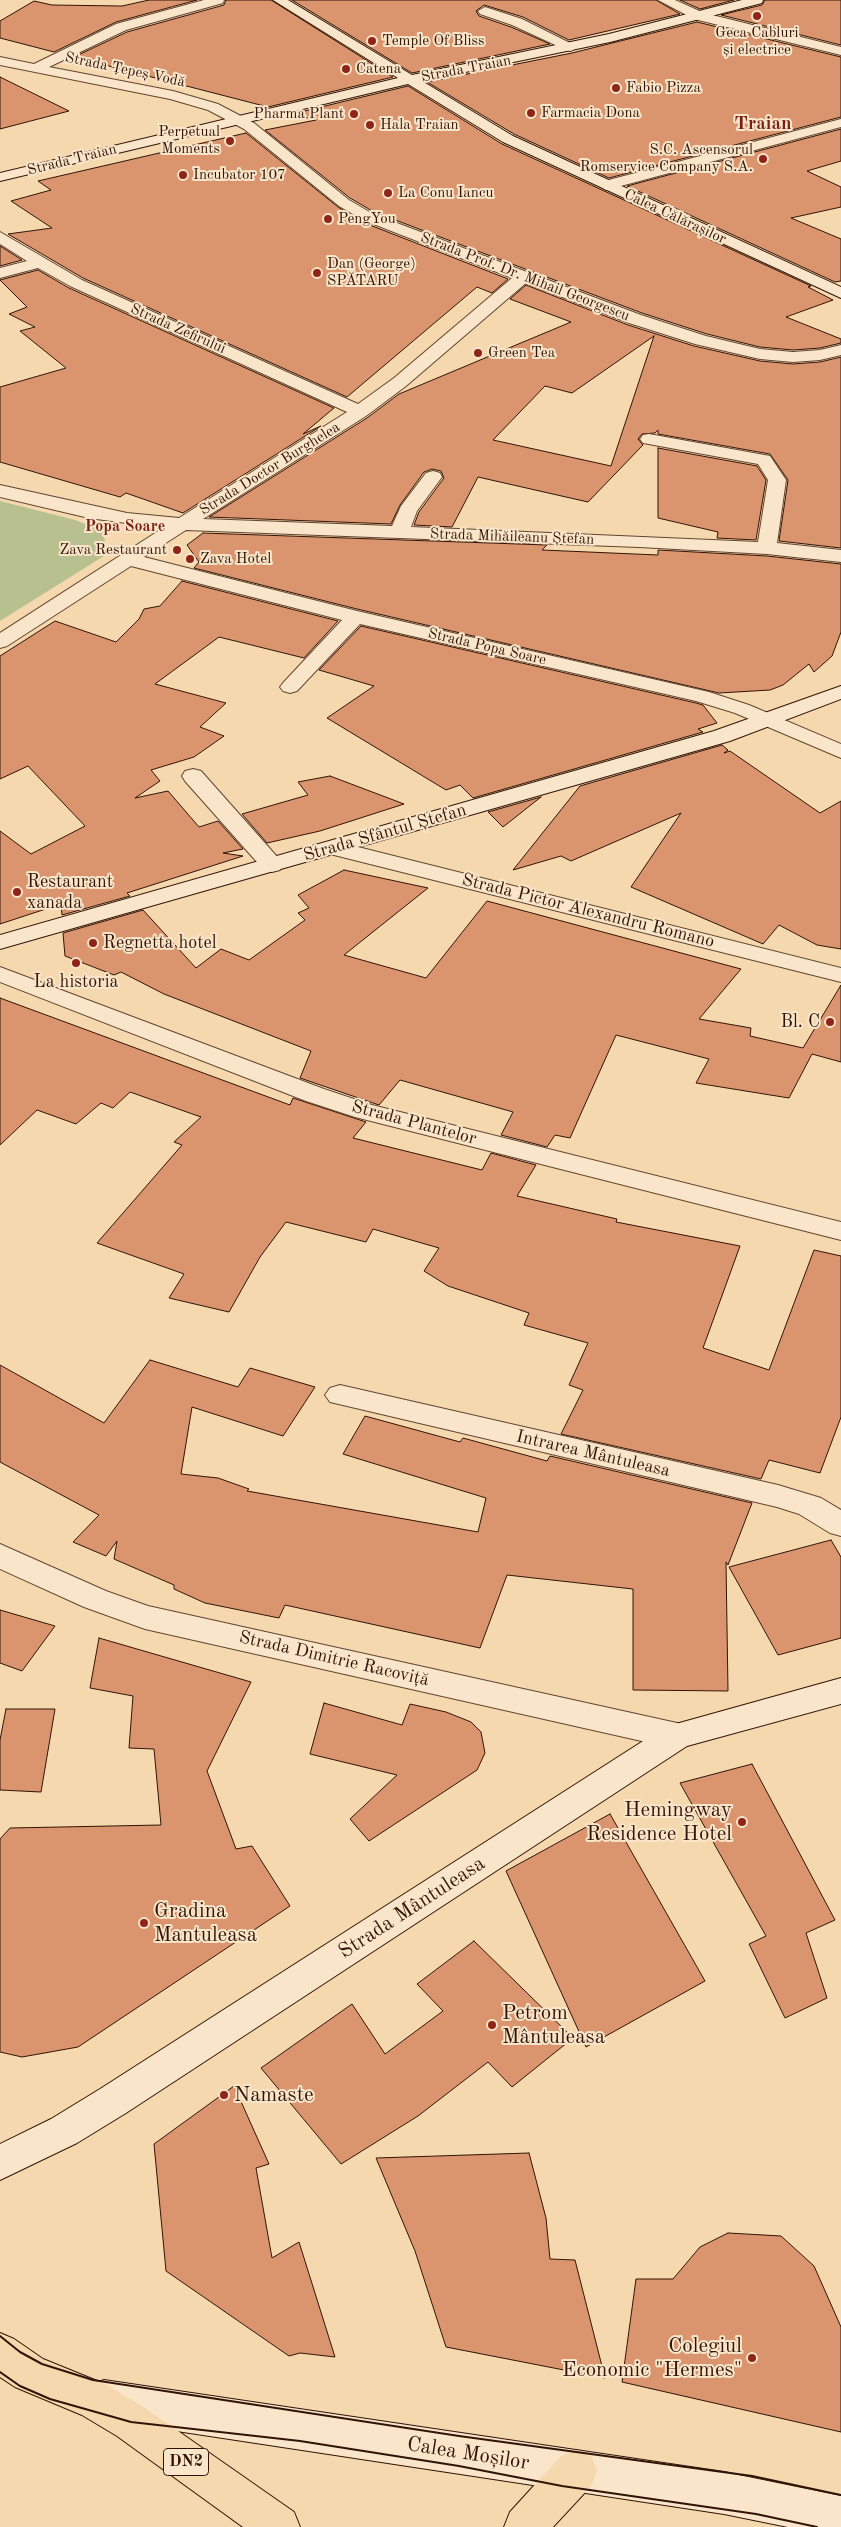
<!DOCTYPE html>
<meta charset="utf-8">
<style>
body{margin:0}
canvas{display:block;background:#f6d8ae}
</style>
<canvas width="841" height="2527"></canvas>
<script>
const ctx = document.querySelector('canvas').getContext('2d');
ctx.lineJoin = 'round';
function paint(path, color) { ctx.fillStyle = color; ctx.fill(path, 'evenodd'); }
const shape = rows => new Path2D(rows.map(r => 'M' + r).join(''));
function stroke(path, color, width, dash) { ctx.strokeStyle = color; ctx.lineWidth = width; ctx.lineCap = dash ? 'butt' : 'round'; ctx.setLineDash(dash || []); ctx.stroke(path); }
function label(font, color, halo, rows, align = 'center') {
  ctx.font = font + ' "Old Standard TT",serif'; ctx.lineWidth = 4; ctx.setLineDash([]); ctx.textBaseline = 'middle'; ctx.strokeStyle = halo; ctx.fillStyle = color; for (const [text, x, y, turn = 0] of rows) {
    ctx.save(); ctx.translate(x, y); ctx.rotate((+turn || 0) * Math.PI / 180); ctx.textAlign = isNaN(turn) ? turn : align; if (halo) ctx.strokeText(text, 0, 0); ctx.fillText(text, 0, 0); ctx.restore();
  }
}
paint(shape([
 [0,501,75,520,103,531,107,554,0,621]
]), '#b7c08e');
const building = shape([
 [149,0,197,0,116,22,54,52,0,38,0,21,34,1,52,5,122,6,149,0],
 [226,0,271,0,393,77,268,107,74,57,127,32,224,5,226,0],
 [292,0,656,0,680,14,569,40,523,17,484,5,476,11,479,16,511,27,550,44,412,73,292,0],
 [680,0,734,0,700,9,680,0],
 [765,0,841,0,841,45,721,15,762,5,765,0],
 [697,22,841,57,841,117,609,178,514,134,427,82,572,53,697,22],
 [0,77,69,111,0,129,0,77],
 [408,86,502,144,811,286,808,287,833,300,786,317,841,339,841,343,820,348,793,350,760,347,707,334,642,313,374,212,350,198,265,130,316,120,292,114,408,86],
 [841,129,841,161,807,171,841,187,841,207,791,218,841,239,841,281,835,282,627,186,841,129],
 [246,133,338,207,362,222,508,279,492,293,477,287,347,397,83,278,8,234,52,228,11,201,51,190,38,181,246,133],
 [0,246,22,260,0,266,0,246],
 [38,270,69,288,334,408,303,434,321,426,183,513,126,493,120,497,0,462,0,387,66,368,20,331,35,327,9,314,27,307,0,280,38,270],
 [526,285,628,325,694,346,760,361,793,364,820,362,841,357,841,548,779,541,788,480,770,454,658,434,658,430,655,433,642,434,638,439,643,445,588,502,478,477,452,527,414,525,419,512,444,478,441,471,432,469,424,472,400,505,391,524,209,517,367,418,399,394,571,322,510,299,526,285],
 [654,336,611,466,493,440,545,386,572,393,654,336],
 [658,448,757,466,766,480,756,540,717,538,718,532,658,518,658,448],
 [203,533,547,545,542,550,658,555,658,550,767,556,841,564,841,632,832,656,814,672,809,664,783,685,770,690,719,693,357,609,194,568,199,562,187,545,203,533],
 [182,581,338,621,304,658,219,637,155,684,226,703,200,727,224,736,194,757,151,770,160,781,135,798,168,791,199,827,218,821,243,849,223,853,243,856,127,893,130,896,62,915,61,904,0,924,0,831,31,854,85,826,28,766,0,779,0,656,55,621,116,642,139,619,144,609,160,606,182,581],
 [361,626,696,703,703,705,717,723,698,729,703,732,473,798,460,785,446,790,327,718,374,686,319,670,361,626],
 [722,745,728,750,724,753,730,751,820,813,841,801,841,949,817,945,779,925,763,944,631,887,681,813,571,861,561,856,513,870,580,786,722,745],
 [330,776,404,804,320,831,267,843,242,814,308,795,298,782,330,776],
 [541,797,503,827,488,812,541,797],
 [344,870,428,888,344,955,426,978,487,901,741,969,699,1019,751,1028,750,1036,803,1048,841,985,841,1062,812,1054,789,1098,696,1083,709,1059,616,1035,570,1138,555,1135,547,1147,501,1135,513,1112,400,1080,379,1105,300,1078,311,1051,164,994,121,972,114,975,65,956,63,933,143,910,196,968,221,949,249,960,305,920,298,913,309,908,298,895,344,870],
 [0,998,290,1105,293,1098,366,1122,353,1138,482,1170,491,1153,536,1165,517,1196,617,1219,616,1222,740,1246,703,1348,769,1370,814,1250,841,1256,841,1417,820,1473,769,1460,761,1479,561,1434,583,1390,569,1385,588,1343,524,1325,529,1313,448,1286,424,1271,439,1248,373,1229,366,1242,286,1222,260,1257,229,1312,169,1298,184,1274,97,1243,182,1145,174,1142,201,1117,130,1092,113,1108,101,1103,76,1124,37,1110,0,1145,0,998],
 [150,1360,238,1387,250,1368,315,1387,283,1436,192,1407,181,1474,218,1478,249,1489,247,1491,478,1532,486,1498,343,1454,365,1416,460,1442,463,1438,547,1461,550,1456,752,1503,728,1565,726,1562,728,1691,633,1690,633,1589,507,1575,480,1648,285,1605,279,1618,205,1603,174,1589,174,1585,114,1559,117,1541,106,1556,73,1542,99,1515,0,1462,0,1365,104,1423,150,1360],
 [831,1540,841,1557,841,1638,778,1655,729,1567,831,1540],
 [0,1610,55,1626,22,1671,0,1663,0,1610],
 [99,1638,251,1682,207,1771,236,1849,252,1846,290,1906,78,2047,22,2057,0,2052,0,1839,10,1828,161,1825,154,1749,129,1748,133,1696,90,1688,99,1638],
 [324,1703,402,1725,410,1704,446,1712,471,1722,481,1732,485,1753,477,1770,369,1841,350,1819,397,1775,310,1754,324,1703],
 [6,1709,55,1709,41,1792,0,1790,0,1740,6,1709],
 [752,1764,835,1920,806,1933,827,1998,785,2018,749,1944,766,1936,680,1783,752,1764],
 [610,1814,705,1981,586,2047,506,1871,610,1814],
 [474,1941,573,2038,512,2087,488,2062,418,2116,341,2164,261,2068,352,2004,385,2054,443,2011,417,1984,474,1941],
 [234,2086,269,2164,256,2168,272,2258,299,2242,335,2357,300,2353,289,2356,166,2271,154,2144,234,2086],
 [529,2153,546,2218,550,2259,575,2260,605,2378,446,2347,415,2251,376,2158,529,2153],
 [728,2233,781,2236,814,2266,841,2327,841,2432,622,2382,636,2279,673,2279,700,2247,728,2233]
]);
paint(building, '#da956e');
stroke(building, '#321406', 1);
const street = shape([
 [204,0,224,0,223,3,126,30,49,67,173,91,218,104,254,123,349,200,373,214,641,315,706,336,760,349,793,352,820,350,841,345,841,355,820,360,793,362,760,359,695,344,629,323,526,283,406,386,366,416,203,519,392,526,401,506,426,473,433,471,440,473,442,477,417,511,411,527,758,542,768,480,758,464,643,443,640,439,643,435,649,434,770,456,786,480,777,543,841,550,841,562,767,554,639,547,186,530,144,557,357,611,709,692,749,705,841,744,841,758,735,713,696,701,360,624,297,691,290,693,283,691,280,687,283,683,342,620,131,566,7,646,0,648,0,633,163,528,89,518,0,497,0,485,127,513,179,518,347,412,70,286,38,268,0,278,0,268,27,261,0,244,0,232,82,280,358,404,394,378,512,278,363,220,339,206,244,129,208,110,170,99,0,65,0,57,34,64,116,24,204,0],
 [658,0,675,0,704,13,841,47,841,55,694,19,658,0],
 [485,7,522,19,578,47,571,51,566,50,512,25,480,14,478,11,485,7],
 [841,119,841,127,606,190,598,185,601,182,841,119],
 [193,769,201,771,280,860,283,865,280,870,272,872,264,870,185,781,182,776,185,771,193,769],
 [334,841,841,968,841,982,326,853,323,848,326,843,334,841],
 [0,967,324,1089,372,1105,841,1222,841,1240,355,1117,306,1101,0,982,0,967],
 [340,1385,778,1485,821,1498,841,1510,841,1536,830,1533,799,1514,777,1507,330,1402,325,1395,330,1388,340,1385],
 [0,1544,106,1591,148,1606,677,1723,689,1727,693,1736,689,1745,677,1749,145,1629,84,1607,0,1569,0,1544]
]);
const secondary = shape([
 [273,0,288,0,412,75,609,34,742,0,763,0,762,3,610,42,422,81,513,136,841,287,841,298,503,142,408,84,0,181,0,173,398,78,273,0],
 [841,686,841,699,730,741,0,949,0,935,714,731,841,686],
 [841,1678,841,1704,687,1746,126,2113,77,2143,0,2180,0,2144,51,2119,100,2089,665,1727,841,1678],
 [104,2380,724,2472,841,2496,841,2527,788,2527,724,2514,104,2420,90,2414,84,2400,90,2386,104,2380]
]);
const primary = shape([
 [0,2333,14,2339,43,2359,107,2385,145,2408,294,2512,300,2527,243,2527,117,2436,82,2415,15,2387,0,2377,0,2333],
 [576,2450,591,2456,597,2471,591,2486,553,2527,504,2527,510,2512,561,2456,576,2450]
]);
stroke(street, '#634530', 2);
stroke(secondary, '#321406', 2);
stroke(primary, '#321406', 2);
paint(street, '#f9e6ca');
paint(secondary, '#f9e6ca');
paint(primary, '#f6d8ae');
stroke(shape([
 [0,2336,20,2352,42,2364,93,2380,459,2436,752,2476,841,2495],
 [0,2372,20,2386,50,2399,131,2422,300,2441,459,2466,562,2486,756,2514,817,2527]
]), '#321406', 2);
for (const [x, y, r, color] of [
 [757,16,5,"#8f2418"],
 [372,41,5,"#8f2418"],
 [346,69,5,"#8f2418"],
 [616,88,5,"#8f2418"],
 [531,113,5,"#8f2418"],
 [354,114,5,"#8f2418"],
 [370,125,5,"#8f2418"],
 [230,141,5,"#8f2418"],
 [763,159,5,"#8f2418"],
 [183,175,5,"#8f2418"],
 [388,193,5,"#8f2418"],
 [328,219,5,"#8f2418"],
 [317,273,5,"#8f2418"],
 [478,353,5,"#8f2418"],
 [177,550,5,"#8f2418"],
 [190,559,5,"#8f2418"],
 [17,892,5,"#8f2418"],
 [93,943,5,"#8f2418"],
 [76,963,5,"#8f2418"],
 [830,1022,5,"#8f2418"],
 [742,1822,5,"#8f2418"],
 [144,1923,5,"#8f2418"],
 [492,2025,5,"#8f2418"],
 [224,2095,5,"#8f2418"],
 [752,2358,5,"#8f2418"]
]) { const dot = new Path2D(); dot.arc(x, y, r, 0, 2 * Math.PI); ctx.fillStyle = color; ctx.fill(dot); stroke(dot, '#f9e6ca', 2); }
label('15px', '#321406', '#f9e6ca', [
 ["Geca Cabluri",757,33,"center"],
 ["și electrice",757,50,"center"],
 ["Temple Of Bliss",382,41],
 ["Catena",356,69],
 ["Fabio Pizza",626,88],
 ["Farmacia Dona",541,113],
 ["Pharma Plant",344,114,"right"],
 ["Hala Traian",380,125],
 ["Perpetual",220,132,"right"],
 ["Moments",220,149,"right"],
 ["S.C. Ascensorul",753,150,"right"],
 ["Romservice Company S.A.",753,167,"right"],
 ["Incubator 107",193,175],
 ["La Conu Iancu",398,193],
 ["PengYou",338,219],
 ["Dan (George)",327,264],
 ["SPĂTARU",327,281],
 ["Green Tea",488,353],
 ["Zava Restaurant",167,550,"right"],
 ["Zava Hotel",200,559]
], 'left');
label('15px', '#321406', '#f9e6ca', [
 ["Strada Traian",466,69,-11],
 ["Strada Țepeș Vodă",125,70,12],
 ["Strada Traian",72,160,-14],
 ["Calea Călărașilor",675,217,25],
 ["Strada Prof. Dr. Mihail Georgescu",525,277,21],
 ["Strada Zefirului",178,329,24],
 ["Strada Doctor Burghelea",270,469,-32],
 ["Strada Mihăileanu Ștefan",512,537,2],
 ["Strada Popa Soare",487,647,13]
]);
label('bold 16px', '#7a1f14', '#f9e6ca', [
 ["Popa Soare",125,527]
]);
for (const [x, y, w] of [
 [186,2462,45]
]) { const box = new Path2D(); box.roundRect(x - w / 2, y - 13.5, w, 27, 4); ctx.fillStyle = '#f9e6ca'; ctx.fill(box); stroke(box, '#321406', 1); }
label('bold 16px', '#321406', null, [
 ["DN2",186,2462]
]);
label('18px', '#321406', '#f9e6ca', [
 ["Strada Sfântul Ștefan",385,833,-16],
 ["Strada Pictor Alexandru Romano",588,911,14],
 ["Strada Plantelor",414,1123,15],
 ["Intrarea Mântuleasa",593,1454,13],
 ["Strada Dimitrie Racoviță",334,1659,13]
]);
label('18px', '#321406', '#f9e6ca', [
 ["Restaurant",27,882],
 ["xanada",27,903],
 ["Regnetta hotel",103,943],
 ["La historia",76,982,"center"],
 ["Bl. C",820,1022,"right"]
], 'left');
label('bold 19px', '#7a1f14', '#f9e6ca', [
 ["Traian",763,124]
]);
label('21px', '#321406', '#f9e6ca', [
 ["Hemingway",732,1810,"right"],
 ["Residence Hotel",732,1834,"right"],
 ["Gradina",154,1911],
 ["Mantuleasa",154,1935],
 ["Petrom",502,2013],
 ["Mântuleasa",502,2037],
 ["Namaste",234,2095],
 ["Colegiul",742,2346,"right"],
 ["Economic \"Hermes\"",742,2370,"right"]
], 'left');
label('21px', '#321406', '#f9e6ca', [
 ["Strada Mântuleasa",412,1908,-33],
 ["Calea Moșilor",468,2454,9]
]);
</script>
